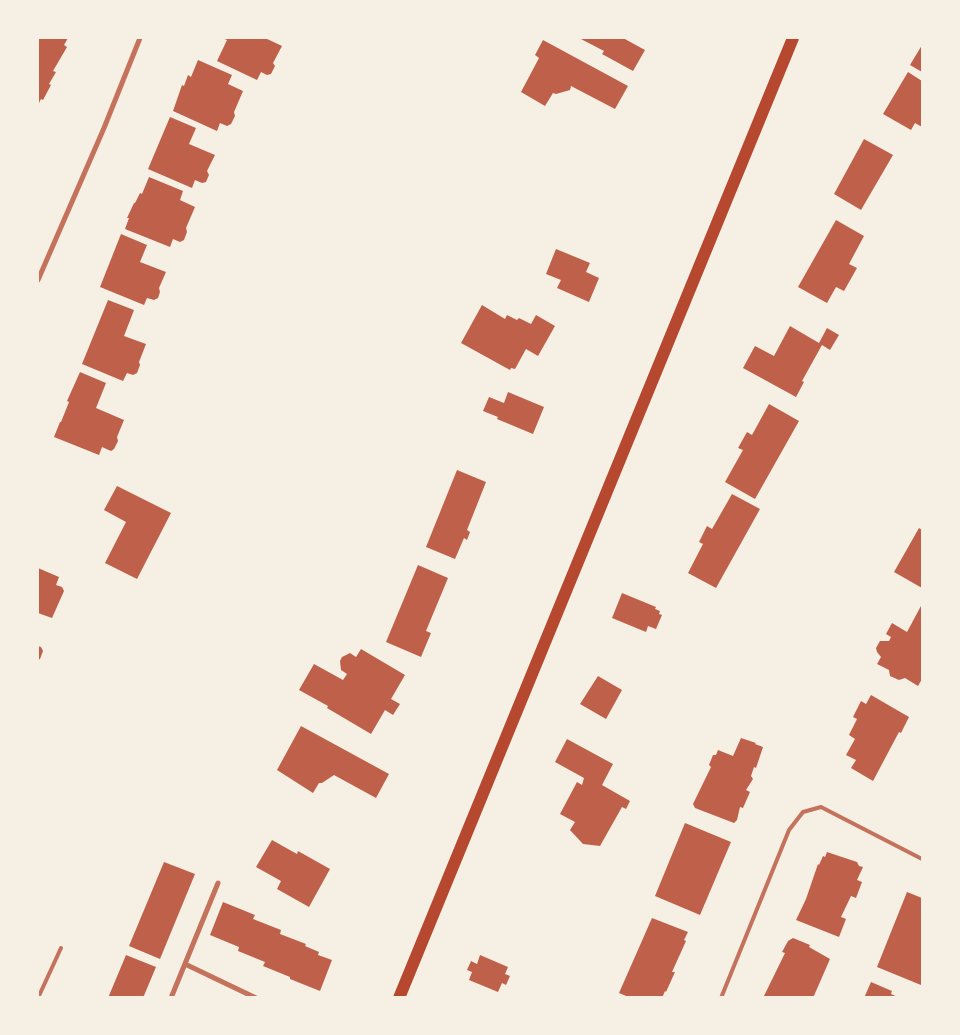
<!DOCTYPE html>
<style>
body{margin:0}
#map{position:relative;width:960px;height:1035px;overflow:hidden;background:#f6efe4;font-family:Rubik,sans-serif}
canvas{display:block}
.frame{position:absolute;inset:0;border:39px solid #f6efe4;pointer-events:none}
</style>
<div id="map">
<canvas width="960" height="1035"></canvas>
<div class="frame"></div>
</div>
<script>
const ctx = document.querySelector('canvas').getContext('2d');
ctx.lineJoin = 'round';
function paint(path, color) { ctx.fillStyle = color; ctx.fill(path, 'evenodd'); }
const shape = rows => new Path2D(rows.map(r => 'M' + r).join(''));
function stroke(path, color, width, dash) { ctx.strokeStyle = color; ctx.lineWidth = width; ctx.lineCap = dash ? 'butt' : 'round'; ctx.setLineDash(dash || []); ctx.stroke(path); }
paint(shape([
 [38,38,68,38,64,45,67,47,53,71,56,72,49,84,51,85,43,100,41,99,38,105],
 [222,38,265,38,282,46,273,63,275,66,271,74,267,75,261,72,257,80,217,61,227,40],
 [579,38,623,38,645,50,633,71,602,54,604,51],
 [543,40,628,86,615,109,571,86,570,90,556,94,553,93,545,106,521,92,539,58,535,55],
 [922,45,922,72,910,65],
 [198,60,232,75,228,84,243,91,234,112,235,116,231,124,227,126,220,123,217,131,173,111,182,85,184,86,188,75,191,77],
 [908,72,922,81,922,127,915,123,911,130,883,114],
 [170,117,196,128,189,144,215,155,207,171,209,175,206,182,202,183,195,180,192,188,148,169],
 [864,139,893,155,861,210,834,194],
 [149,177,183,191,180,200,195,207,186,228,187,232,184,240,180,242,173,239,170,247,125,229,129,218,127,218,134,203,135,203,140,193,142,194],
 [836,220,864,236,849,264,857,268,844,291,836,287,827,303,798,287],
 [121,234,147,245,140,262,166,272,159,288,160,292,158,298,154,300,147,298,144,305,100,287],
 [556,249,590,263,586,272,599,278,589,302,557,288,561,280,546,274],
 [108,300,134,310,124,336,146,344,139,362,140,365,137,373,133,375,127,373,123,381,82,364],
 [482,305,505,319,507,315,517,320,519,318,531,324,536,315,555,326,538,356,526,349,515,369,511,368,510,370,461,343],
 [790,326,819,343,827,328,839,335,830,350,822,345,802,381,804,382,796,397,743,368,755,346,774,356],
 [80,372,106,383,96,408,124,420,117,437,118,441,114,449,111,451,102,447,99,455,54,437,60,422,61,422,69,402,67,401],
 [508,392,544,407,533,434,497,419,498,417,483,411,489,397,504,403],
 [769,404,799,421,755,499,725,482,743,450,738,448,747,432,752,435],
 [457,470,486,482,467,530,470,532,467,540,464,538,455,559,426,547],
 [117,486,171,513,137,579,105,563,126,522,104,510],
 [732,494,760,509,716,588,688,573,703,544,699,542,707,526,712,529],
 [919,528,922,530,922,588,894,572],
 [418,565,448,578,426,631,431,633,421,657,386,642],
 [38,568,59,577,56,585,62,587,64,591,52,618,38,613],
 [622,593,656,607,655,609,660,611,659,614,662,615,656,629,648,626,646,632,612,618],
 [922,604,922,679,918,686,905,678,899,680,890,676,889,670,877,664,881,657,877,652,876,648,880,641,889,641,891,637,886,634,892,623,907,632],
 [38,646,41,647,43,651,40,659,38,660],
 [361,649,405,675,391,699,400,704,393,715,385,710,371,734,327,708,328,706,299,690,314,664,343,680,347,674,341,670,340,661,342,657,350,653,356,657],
 [598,676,622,690,606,719,580,704],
 [871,695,909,717,901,733,899,732,873,781,851,768,856,760,846,755,855,739,849,735,857,719,853,717,861,701,866,704],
 [301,726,389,774,376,798,334,775,322,783,319,783,313,793,277,770],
 [741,738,756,743,755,744,763,747,756,768,754,767,751,776,753,779,746,790,750,792,743,808,740,807,737,820,734,823,695,808,693,804,711,767,709,765,713,755,716,755,718,750,733,756],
 [567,739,613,764,602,785,630,801,626,809,622,807,600,846,583,844,570,830,575,822,560,814,577,782,582,785,584,778,555,762],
 [685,823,731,842,700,915,655,896],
 [272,840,297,854,298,851,330,869,309,907,277,889,281,881,256,867],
 [827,852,857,862,859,866,863,867,857,880,862,882,856,898,851,896,841,917,846,919,839,937,796,920,806,899,818,864,819,865,823,856,825,857],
 [164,862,195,874,160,959,129,946],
 [907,892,922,898,922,981,921,985,877,967],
 [223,902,255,915,253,919,281,930,280,934,306,944,305,946,319,952,318,955,332,960,320,991,290,979,290,977,263,966,265,962,238,951,239,947,210,935],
 [652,918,688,932,684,940,686,941,672,972,675,972,666,992,665,991,662,998,631,998,619,993],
 [793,938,810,945,809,947,830,959,813,998,763,998,785,953,782,952,788,941],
 [126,955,156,967,143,998,108,998],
 [480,955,508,967,505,974,510,976,506,985,502,983,498,992,469,980,472,972,467,970,471,961,477,964],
 [871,982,892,991,891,994,900,998,864,998]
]), '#bf614a');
stroke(shape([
 [38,998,61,948],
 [721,998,789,830,803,812,821,807,922,859]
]), '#c5725c', 4);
stroke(shape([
 [38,280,104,128,140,38],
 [185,964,256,998],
 [171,998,218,883]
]), '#c5725c', 5);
stroke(shape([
 [399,998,793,38]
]), '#b5482f', 12);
</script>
